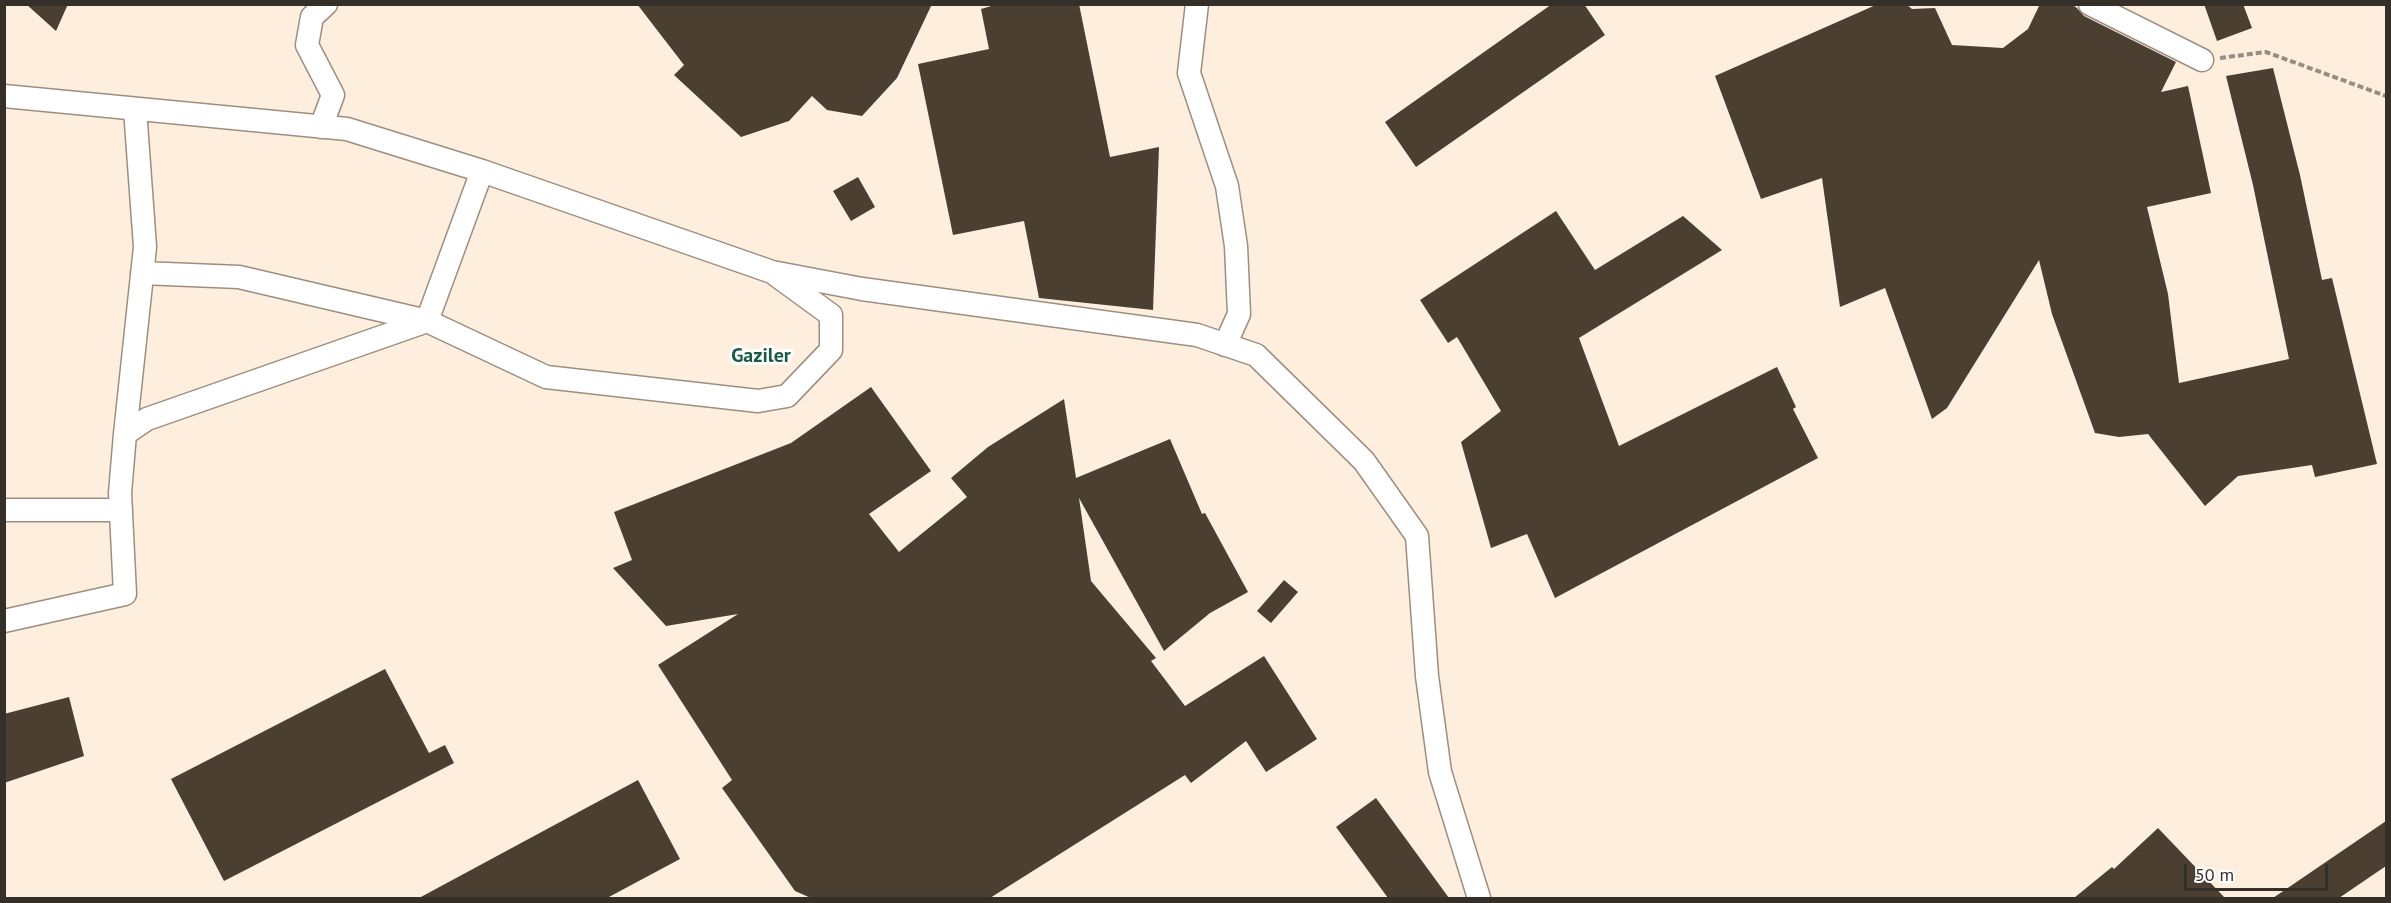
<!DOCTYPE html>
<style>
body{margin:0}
#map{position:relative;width:2391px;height:903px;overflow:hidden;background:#fdeede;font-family:"PT Sans",sans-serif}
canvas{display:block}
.frame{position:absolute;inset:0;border:6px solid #352f29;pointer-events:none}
.scale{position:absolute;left:2184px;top:864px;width:144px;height:27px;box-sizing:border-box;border:3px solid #352f29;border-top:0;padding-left:8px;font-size:18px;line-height:21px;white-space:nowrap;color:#352f29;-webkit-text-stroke:4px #fefefe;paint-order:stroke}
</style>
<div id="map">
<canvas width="2391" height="903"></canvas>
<div class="frame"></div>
<div class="scale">50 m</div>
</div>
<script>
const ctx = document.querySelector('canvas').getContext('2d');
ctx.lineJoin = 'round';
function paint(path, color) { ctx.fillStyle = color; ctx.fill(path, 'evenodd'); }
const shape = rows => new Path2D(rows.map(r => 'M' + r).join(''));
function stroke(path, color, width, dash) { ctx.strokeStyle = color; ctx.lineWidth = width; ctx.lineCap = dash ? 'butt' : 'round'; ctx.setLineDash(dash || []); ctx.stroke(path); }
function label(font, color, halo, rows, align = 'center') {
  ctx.font = font + ' "PT Sans",sans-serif'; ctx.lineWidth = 6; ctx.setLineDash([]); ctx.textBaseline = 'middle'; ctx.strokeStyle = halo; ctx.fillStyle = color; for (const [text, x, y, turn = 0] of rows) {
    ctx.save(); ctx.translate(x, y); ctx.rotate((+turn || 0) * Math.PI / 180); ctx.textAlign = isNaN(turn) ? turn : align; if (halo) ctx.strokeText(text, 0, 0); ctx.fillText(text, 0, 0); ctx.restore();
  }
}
paint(shape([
 [26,4,68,4,56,31],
 [637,4,932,4,897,78,862,116,827,110,812,96,789,121,741,137,674,75,684,65],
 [998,4,1079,4,1110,157,1159,147,1153,310,1039,298,1024,221,953,235,918,64,989,49,981,9],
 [1552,4,1584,4,1605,35,1416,167,1385,122],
 [1878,4,1906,4,1912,9,1935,8,1952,45,2003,48,2028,29,2040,4,2071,4,2077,8,2084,16,2176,62,2161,92,2188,86,2211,193,2147,207,2168,294,2179,383,2289,359,2253,185,2226,76,2273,68,2300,175,2322,280,2332,278,2377,464,2315,477,2312,465,2238,476,2205,506,2148,434,2119,437,2095,433,2052,314,2039,260,1947,408,1932,419,1885,288,1840,307,1822,178,1761,199,1715,76],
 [2204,4,2243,4,2252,28,2217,41],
 [858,177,875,207,851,221,833,191],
 [1556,211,1595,270,1683,216,1722,250,1579,338,1619,446,1777,367,1796,407,1793,409,1818,458,1555,598,1527,534,1491,548,1461,442,1501,411,1457,337,1448,343,1420,300],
 [871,387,931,471,869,514,899,552,967,497,951,478,988,447,1064,399,1076,478,1170,439,1202,514,1205,513,1248,592,1210,613,1164,651,1079,498,1091,581,1156,658,1151,661,1185,706,1264,656,1317,739,1266,772,1246,741,1191,783,1185,775,990,898,811,898,795,891,722,788,732,780,658,665,738,614,666,626,613,568,632,560,614,512,791,443],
 [1284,580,1298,592,1271,623,1257,611],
 [385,669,429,753,445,745,454,763,224,881,171,779],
 [69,697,84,756,4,783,4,714],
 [638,780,680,859,607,898,419,898],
 [1376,798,1449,898,1388,898,1336,827],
 [2386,821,2386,866,2339,898,2273,898],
 [2158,828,2225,898,2074,898,2112,867,2114,869]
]), '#4b3f32');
const minor = shape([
 [1197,4,1189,73,1227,186,1236,246,1239,314,1225,345],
 [2090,4,2202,60],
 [4,96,347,129,482,171,772,272,862,289,1197,335,1256,355,1364,461,1417,536,1427,676,1440,772,1479,898],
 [321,127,333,95,307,45,312,17,326,4],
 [482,171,427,321,546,377,758,401,787,396,831,350,831,315,776,275],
 [142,273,239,277,427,321],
 [125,434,145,247,135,109],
 [4,510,121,510],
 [4,621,125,594,120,493,125,434,147,419,427,321]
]);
stroke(minor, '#9d8e80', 25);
stroke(shape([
 [2220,58,2266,52,2386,96]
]), '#978d82', 4, [6, 3]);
stroke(minor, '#fff', 22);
label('bold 20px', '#195b41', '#fefefe', [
 ["Gaziler",761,356]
]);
</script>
